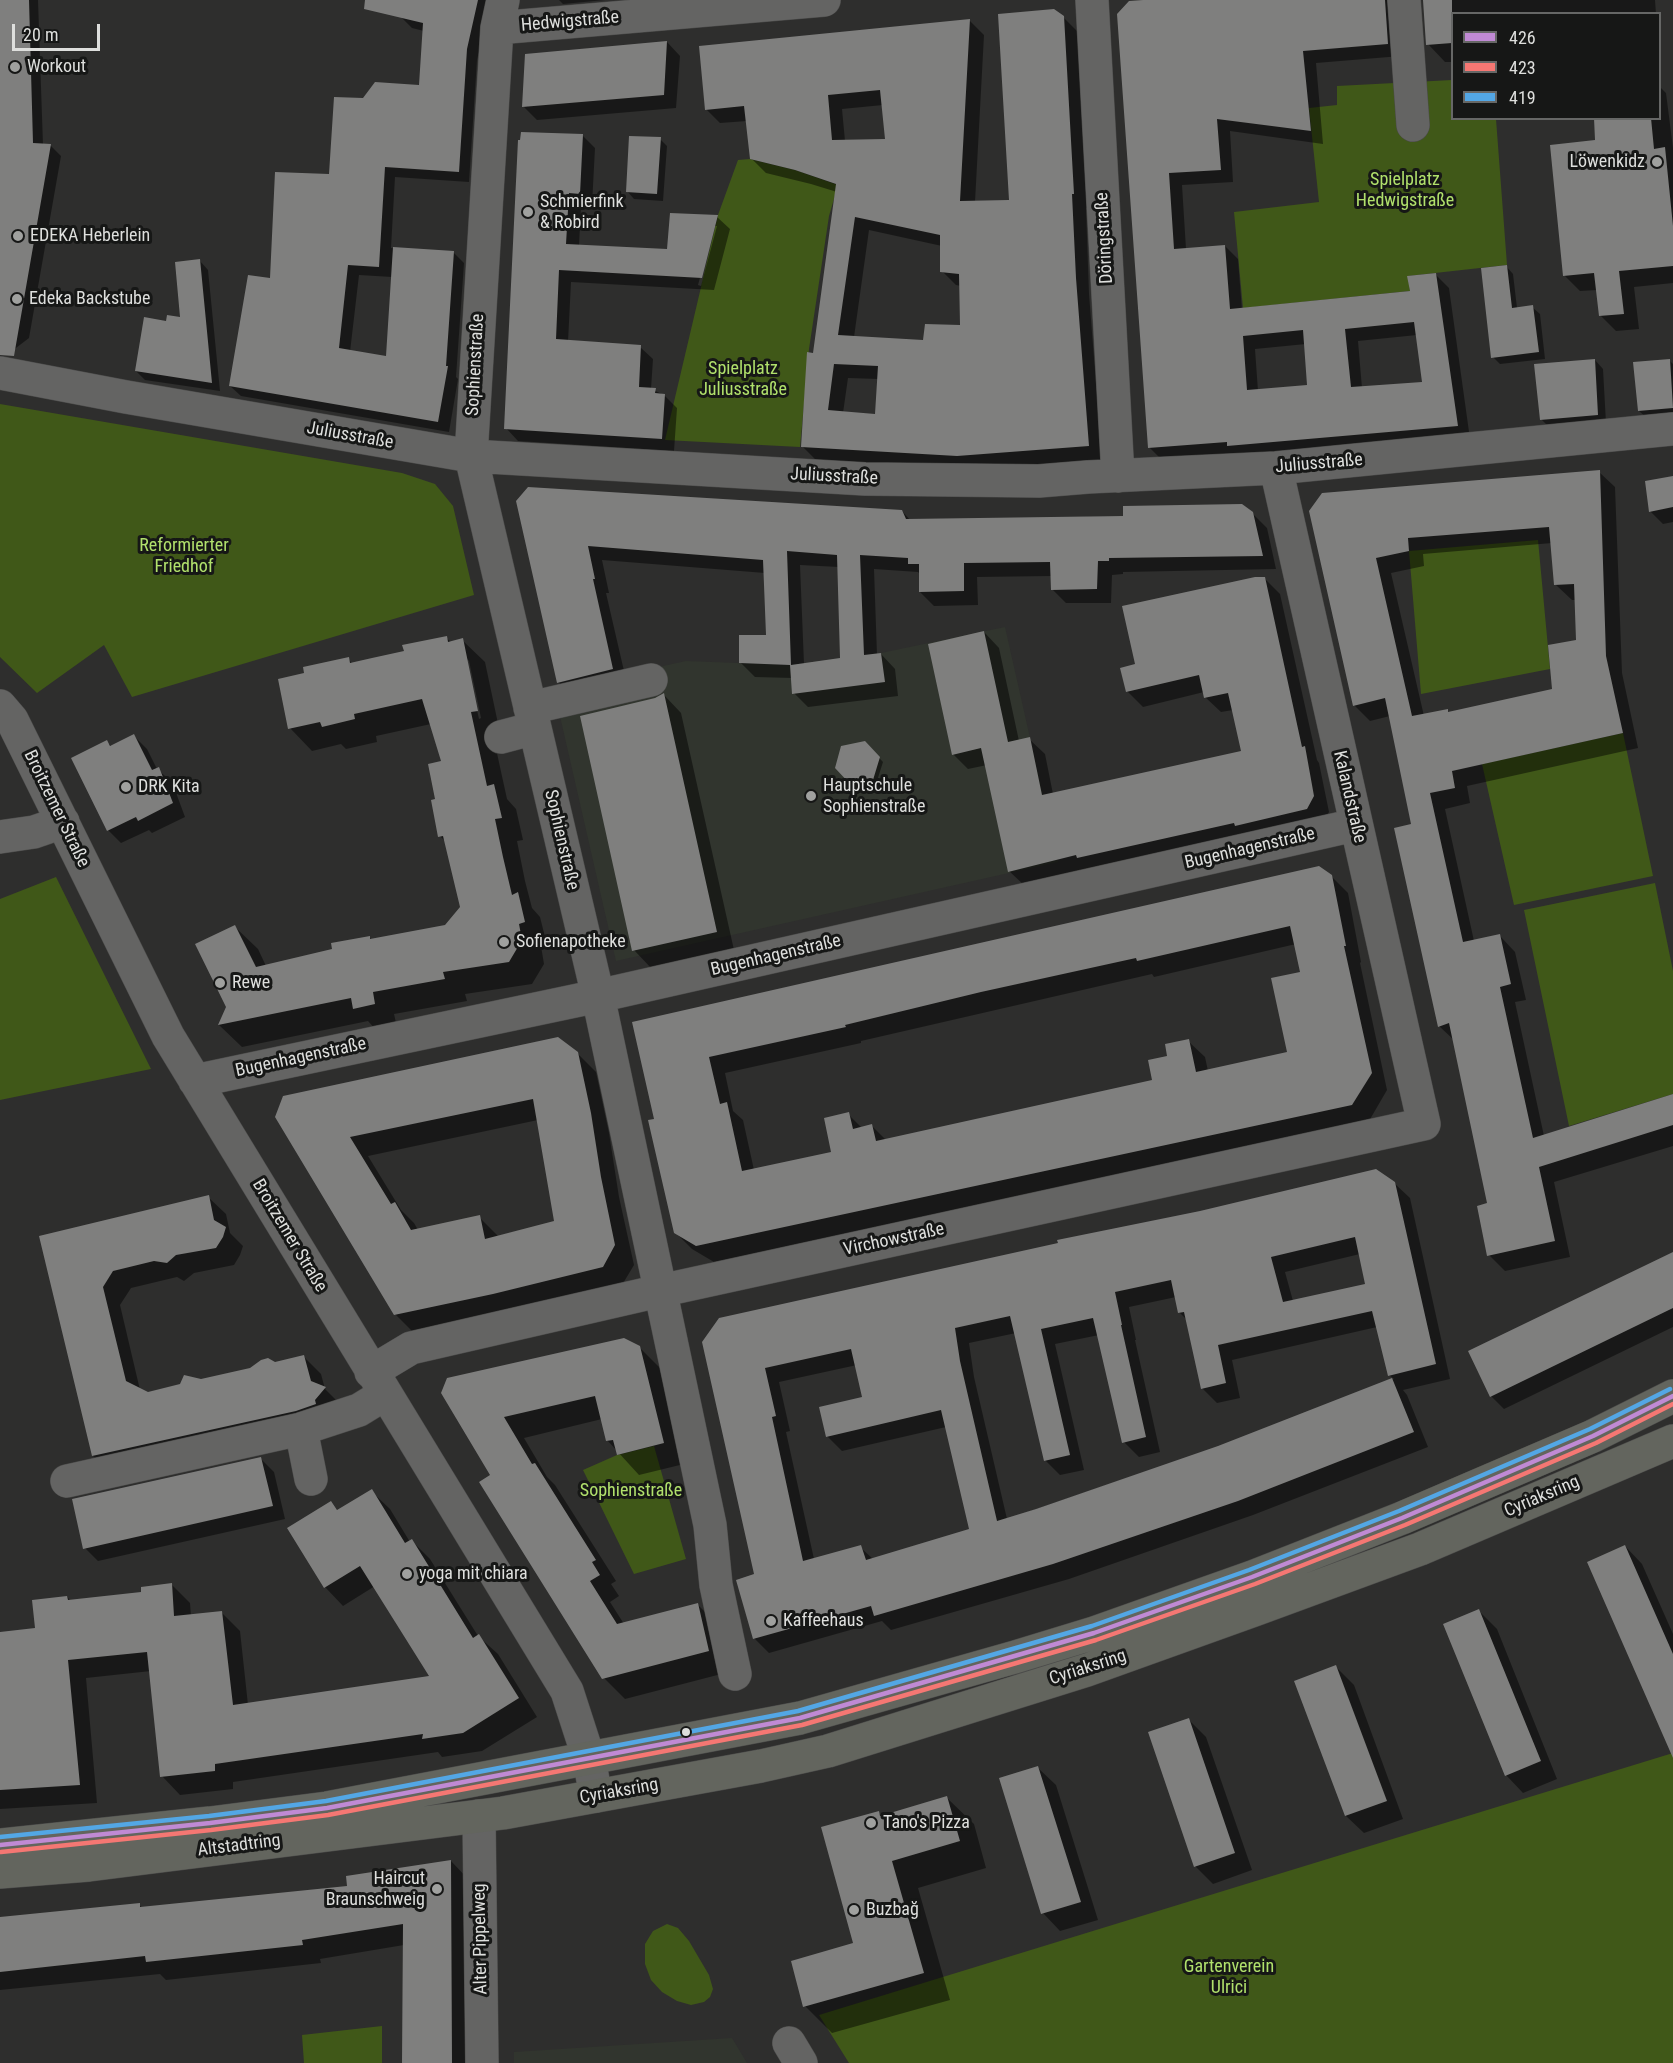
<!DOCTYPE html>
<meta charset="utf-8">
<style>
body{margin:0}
#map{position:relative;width:1673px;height:2063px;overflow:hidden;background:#2e2e2d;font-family:"Roboto Condensed",sans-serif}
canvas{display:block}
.legend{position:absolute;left:1451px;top:12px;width:210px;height:108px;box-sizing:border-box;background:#161716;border:2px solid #666766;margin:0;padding:8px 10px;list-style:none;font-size:18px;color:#dedfdd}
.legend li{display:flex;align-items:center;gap:12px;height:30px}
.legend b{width:30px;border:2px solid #666766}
.scale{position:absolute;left:12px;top:24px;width:88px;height:27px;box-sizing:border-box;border:3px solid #dedfdd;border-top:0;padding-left:8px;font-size:18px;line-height:21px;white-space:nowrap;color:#dedfdd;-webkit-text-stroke:4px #161716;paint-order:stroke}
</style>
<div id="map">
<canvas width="1673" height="2063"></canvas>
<ul class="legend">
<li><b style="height:8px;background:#c08ad4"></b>426</li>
<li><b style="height:8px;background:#f57773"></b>423</li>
<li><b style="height:8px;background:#53a7e5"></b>419</li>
</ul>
<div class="scale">20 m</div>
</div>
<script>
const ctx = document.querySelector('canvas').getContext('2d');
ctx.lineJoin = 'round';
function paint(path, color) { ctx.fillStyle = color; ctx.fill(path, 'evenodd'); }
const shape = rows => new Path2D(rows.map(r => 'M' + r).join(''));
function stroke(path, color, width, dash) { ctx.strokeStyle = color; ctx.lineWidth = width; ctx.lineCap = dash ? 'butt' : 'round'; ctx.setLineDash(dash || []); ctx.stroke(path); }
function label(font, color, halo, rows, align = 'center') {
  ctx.font = font + ' "Roboto Condensed",sans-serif'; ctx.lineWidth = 6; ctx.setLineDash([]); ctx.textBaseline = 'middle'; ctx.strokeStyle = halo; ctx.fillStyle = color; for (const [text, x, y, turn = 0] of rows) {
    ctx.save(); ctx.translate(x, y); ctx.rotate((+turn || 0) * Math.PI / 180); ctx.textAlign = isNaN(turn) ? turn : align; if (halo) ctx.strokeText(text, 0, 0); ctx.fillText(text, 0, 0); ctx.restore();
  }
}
paint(shape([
 [1005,627,1058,862,616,961,554,690,686,661,789,665,881,653],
 [732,2038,747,2063,514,2063,514,2052]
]), '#31352e');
paint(shape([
 [1452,80,1452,118,1496,119,1507,265,1408,276,1410,291,1243,308,1234,212,1319,202,1309,108,1337,105,1337,86],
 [750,159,795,170,838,185,829,216,809,349,800,447,665,440,718,215,738,160],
 [0,404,402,473,435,484,453,506,474,595,132,697,104,645,37,693,0,657],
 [1538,540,1550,669,1421,694,1409,551],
 [1623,733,1653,876,1514,905,1482,764],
 [56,877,151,1069,0,1100,0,899],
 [1655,883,1673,971,1673,1094,1569,1126,1524,910],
 [654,1446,686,1559,634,1574,583,1470,617,1455],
 [1673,1753,1673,2063,849,2063,819,2015],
 [667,1924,678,1928,689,1941,709,1975,713,1989,710,1997,704,2002,691,2005,677,2001,662,1992,651,1980,645,1964,645,1944,653,1931],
 [382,2026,382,2063,304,2063,302,2035]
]), '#405818');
paint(shape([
 [0,0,38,0,43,145,51,146,61,156,29,338,12,351,0,349],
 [405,0,491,0,477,60,469,182,395,177,391,248,453,252,464,263,456,377,458,379,449,432,241,396,230,386,271,279,330,176,364,100,420,87,424,31,412,28,401,17],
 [359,275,392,277,388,358,350,352],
 [559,0,605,0,563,4],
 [1161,0,1404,0,1401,56,1316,63,1323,144,1230,131,1233,182,1182,185,1186,249,1225,246,1238,259,1242,310,1411,293,1436,275,1449,288,1470,439,1162,460,1149,447],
 [1417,335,1424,383,1362,388,1358,341],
 [1306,344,1308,386,1258,391,1255,349],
 [1424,0,1655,0,1656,14,1452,14,1452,62,1445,62,1428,44],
 [1063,17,1078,32,1088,208,1086,208,1089,294,1102,460,973,470,817,461,803,447,837,192,811,184,766,173,751,158,747,121,720,123,706,109,970,21,984,35,975,202,1011,202],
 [883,105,886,140,845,141,842,109],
 [869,230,942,246,942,271,956,285,961,286,962,327,924,341,854,337],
 [848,378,878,379,876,415,843,413],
 [667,42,680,56,676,108,537,120,524,107],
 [1660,87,1666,93,1673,148,1673,283,1634,287,1639,329,1616,331,1600,315,1597,290,1580,291,1565,276,1597,141,1595,118,1660,118],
 [583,136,595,148,592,205,581,205,579,246,668,251,717,217,730,229,714,290,571,282,568,342,640,347,653,359,651,389,664,395,677,408,674,451,518,441,506,428],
 [714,226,717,226,701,286,698,285],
 [660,139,667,146,663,201,634,199,627,191],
 [200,261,208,270,220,391,145,380,136,371,167,322,182,319],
 [1506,266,1513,274,1517,308,1532,307,1540,314,1545,359,1500,364,1493,357],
 [1595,360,1603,369,1606,423,1550,428,1541,419],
 [1670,361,1673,364,1673,417,1648,419,1639,411],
 [1599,472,1615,487,1622,673,1638,748,1467,786,1470,803,1445,809,1474,941,1500,936,1515,952,1526,1000,1515,1002,1544,1136,1673,1096,1673,1146,1554,1182,1570,1257,1505,1271,1489,1255,1489,1204,1455,1041,1439,1026,1412,826,1390,716,1370,721,1354,705,1310,511],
 [1552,543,1556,585,1572,600,1576,600,1578,641,1554,690,1450,713,1447,711,1424,716,1391,573,1424,566,1423,554],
 [1673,478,1673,522,1663,524,1650,511],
 [517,501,902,511,911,521,1252,513,1267,528,1276,569,1123,572,1123,574,1112,575,1111,603,1066,603,1052,589,1052,576,977,577,978,605,934,606,920,592,920,574,918,572,874,569,877,655,881,654,895,669,898,696,808,707,794,693,793,678,755,677,740,662,768,636,765,573,602,560,609,593,606,593,627,684,573,696,558,682],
 [800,565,839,567,842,659,804,664],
 [1264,578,1280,594,1317,760,1319,763,1329,812,1322,824,1025,886,1009,871,987,765,968,769,953,754,984,632,999,648,1019,741,1029,739,1045,754,1053,794,1242,752,1233,710,1221,712,1205,697,1204,692,1143,707,1127,691,1137,665],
 [446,638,451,642,462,640,485,662,500,733,493,735,507,799,516,809,523,840,517,841,525,881,532,908,540,917,547,945,541,946,544,964,532,984,465,994,467,1001,394,1014,397,1027,377,1031,368,1021,242,1047,219,1025,228,1007,235,927,258,949,266,966,334,950,369,937,372,940,446,926,461,907,446,842,440,836,437,801,443,762,431,724,376,736,377,742,346,749,341,744,312,751,290,728,306,675,348,659,353,664,405,652],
 [465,657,469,661,481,718,479,719],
 [664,695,681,713,734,950,651,968,634,950,656,700],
 [134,736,147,749,157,769,172,782,185,817,152,833,149,830,121,843,108,830,107,742,112,747],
 [864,742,883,762,876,784,856,788,837,767],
 [1331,876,1348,893,1361,962,1360,963,1387,1090,1369,1121,714,1262,692,1249,675,1232,656,1120,634,1023],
 [1296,944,1302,973,1289,1053,1208,1071,1205,1057,1188,1041,1169,1057,1154,1081,886,1140,872,1126,862,1128,848,1114,833,1153,754,1170,743,1120,733,1111,725,1073,861,1043,861,1041,1152,974,1154,977],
 [577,1053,596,1072,609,1133,619,1197,634,1265,622,1285,414,1333,395,1314,284,1097],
 [538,1120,555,1222,498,1236,479,1217,418,1230,414,1223,401,1210,368,1156],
 [1394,1183,1410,1198,1450,1379,1403,1390,1407,1395,1428,1447,1253,1515,1069,1579,891,1630,882,1621,769,1653,754,1638,755,1575,704,1342],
 [1360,1254,1367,1285,1293,1301,1285,1272],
 [1176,1297,1179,1312,1187,1320,1202,1388,1217,1403,1240,1398,1232,1360,1377,1327,1389,1375,1394,1379,1218,1447,1007,1519,974,1377,969,1343,1016,1333,1045,1460,1060,1475,1084,1470,1055,1344,1099,1335,1124,1442,1139,1457,1160,1452,1135,1340,1136,1340,1129,1307],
 [857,1365,864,1398,827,1436,842,1451,946,1427,970,1530,873,1559,860,1547,814,1559,786,1432,790,1431,779,1382],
 [208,1197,226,1214,230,1233,243,1246,240,1255,234,1265,194,1273,184,1281,177,1277,131,1288,120,1305,140,1390,148,1394,304,1357,321,1374,325,1389,342,1406,111,1473,93,1456,41,1237],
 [1673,1253,1673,1327,1504,1409,1491,1396],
 [639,1347,660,1368,684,1464,639,1475,607,1440,602,1419,524,1438,547,1477,555,1485,616,1581,611,1584,619,1596,610,1602,624,1624,698,1605,719,1626,729,1672,625,1699,604,1678,492,1475,443,1393],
 [261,1459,274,1472,285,1519,98,1561,85,1548],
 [371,1491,390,1509,410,1542,412,1541,430,1559,478,1636,498,1654,537,1717,482,1751,442,1757,438,1752,233,1782,233,1789,180,1795,162,1776,151,1671,86,1678,97,1803,0,1809,0,1633,37,1629,67,1597,71,1601,143,1593,172,1585,190,1603,191,1616,221,1612,240,1631,248,1705,431,1677,375,1586,343,1606,325,1587,330,1503,338,1511],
 [1625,1546,1642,1564,1673,1634,1673,1735],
 [1479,1611,1497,1629,1557,1779,1523,1793,1506,1775],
 [1336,1667,1354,1685,1403,1819,1364,1833,1346,1816,1296,1682],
 [1188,1719,1206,1737,1252,1870,1213,1884,1195,1866],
 [1038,1768,1056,1785,1098,1920,1060,1931,1043,1913],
 [947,1798,974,1824,986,1868,918,1888,950,2000,832,2033,805,2006,855,1944,878,1813,882,1816],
 [451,1861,469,1880,469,2063,404,2063,404,1945,320,1959,321,1963,166,1980,160,1974,0,1990,0,1918,139,1905,143,1908,348,1887]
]), '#0007');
paint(shape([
 [0,0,29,0,33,143,51,144,14,356,0,355],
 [365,0,478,0,467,49,459,172,385,167,379,267,348,265,339,348,386,356,393,247,454,251,446,366,448,366,438,422,229,386,248,275,270,278,275,172,329,174,334,97,363,98,375,82,419,85,423,23,364,9],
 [1143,0,1385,0,1388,44,1303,51,1311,131,1217,119,1221,170,1169,173,1174,249,1225,245,1230,309,1410,291,1407,276,1436,273,1458,426,1227,446,1227,442,1148,448,1117,14,1129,1],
 [1414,322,1422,382,1351,387,1345,329],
 [1303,330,1307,385,1247,390,1243,336],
 [1423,0,1452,0,1452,43,1426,45],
 [1054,9,1064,16,1074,194,1072,194,1076,278,1089,446,957,456,801,447,807,352,813,353,836,184,795,170,750,159,744,106,705,110,699,46,970,19,960,201,1009,200,998,14],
 [880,90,885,139,832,140,828,95],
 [855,217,940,235,940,272,959,274,960,325,925,324,923,340,838,335],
 [834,364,878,366,875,414,828,410],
 [667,41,664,95,522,107,525,54],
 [1594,118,1651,118,1654,149,1665,147,1673,226,1673,266,1619,271,1624,314,1599,316,1594,273,1563,276,1550,145,1595,140],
 [521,132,583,134,580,194,569,193,566,244,667,249,670,213,718,215,702,278,559,270,556,339,641,345,639,387,656,388,655,393,665,394,662,439,504,429,518,140,520,140],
 [629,136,661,137,657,194,626,192],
 [200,259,212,383,135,371,144,317,166,321,167,315,180,317,175,262],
 [1507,265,1512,308,1533,305,1539,352,1491,358,1481,268],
 [1595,359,1598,415,1540,420,1534,364],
 [1670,359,1673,408,1638,411,1633,362],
 [1600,470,1606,656,1623,733,1452,771,1455,788,1430,793,1463,942,1500,934,1511,984,1500,987,1533,1138,1673,1094,1673,1125,1539,1167,1555,1241,1487,1256,1477,1206,1487,1203,1449,1023,1438,1027,1394,828,1411,824,1385,698,1353,706,1309,511,1322,493],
 [1549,527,1554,585,1574,584,1576,640,1548,645,1552,689,1448,712,1448,709,1412,716,1376,558,1409,551,1408,538],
 [1673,476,1673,507,1649,512,1645,481],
 [528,487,902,510,906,519,1123,516,1123,506,1242,504,1253,512,1263,556,1109,558,1109,561,1098,561,1097,589,1051,590,1050,562,964,563,964,591,919,592,919,564,908,564,908,558,860,555,864,655,881,653,885,682,792,694,790,665,739,663,739,635,766,635,763,560,588,546,595,579,593,579,613,669,557,683,516,501],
 [787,551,837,555,840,658,791,665],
 [1255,577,1265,577,1302,747,1305,746,1314,796,1307,809,1235,826,1234,823,1077,858,1076,855,1008,872,981,748,952,755,928,644,984,631,1008,742,1030,737,1042,795,1241,751,1228,693,1204,698,1199,675,1126,692,1120,668,1135,664,1122,606],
 [447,636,448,642,463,638,478,711,471,712,487,786,494,784,502,818,495,819,503,857,512,895,518,892,525,922,519,924,522,940,509,962,443,972,445,979,373,992,375,1004,353,1009,351,998,218,1025,226,1007,195,944,235,925,256,967,332,949,331,943,370,936,370,939,445,925,460,907,443,836,438,837,431,800,435,799,428,764,441,761,422,699,354,714,355,719,322,727,320,722,288,729,278,679,304,673,303,667,349,657,350,663,372,658,404,651,402,645],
 [664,693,717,932,632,951,580,716,655,698],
 [134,734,152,770,159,767,173,803,138,821,136,817,107,831,71,758,107,740,110,746],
 [865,741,880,757,873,780,851,785,835,768,841,746],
 [1319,866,1332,875,1346,946,1344,946,1372,1073,1352,1105,696,1246,674,1233,648,1120,654,1119,632,1022],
 [1290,926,1300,972,1271,978,1287,1052,1196,1072,1189,1039,1165,1044,1167,1056,1148,1060,1152,1080,876,1141,872,1124,853,1129,849,1112,824,1118,831,1152,742,1171,727,1102,720,1104,709,1057,846,1027,845,1025,981,992,1136,958,1137,961],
 [558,1037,578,1052,591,1113,601,1177,615,1245,603,1267,493,1294,394,1315,275,1117,283,1096],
 [533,1099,554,1221,485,1239,480,1215,411,1230,395,1202,391,1204,350,1137],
 [1376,1169,1395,1182,1436,1364,1388,1376,1372,1311,1218,1345,1226,1383,1201,1389,1184,1312,1178,1313,1171,1280,1115,1292,1122,1325,1121,1325,1146,1437,1122,1443,1093,1318,1041,1329,1070,1455,1044,1461,1010,1316,955,1328,960,1361,997,1521,1036,1509,1218,1446,1392,1378,1414,1432,1238,1501,1053,1564,874,1616,871,1606,753,1639,736,1580,754,1574,702,1342,719,1318,1058,1243,1057,1240,1200,1211],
 [1355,1237,1365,1284,1283,1302,1271,1257],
 [851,1349,862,1397,819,1407,826,1437,941,1410,969,1529,866,1560,861,1545,803,1561,772,1417,776,1416,765,1368],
 [209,1195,214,1220,226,1227,223,1237,216,1248,176,1255,167,1263,154,1261,113,1271,103,1287,126,1381,148,1392,180,1384,184,1375,201,1379,250,1368,261,1360,268,1358,275,1362,304,1355,311,1381,326,1387,315,1400,316,1404,296,1411,92,1456,39,1236],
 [1673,1252,1673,1308,1490,1397,1468,1351],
 [624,1338,640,1346,664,1443,617,1455,613,1440,606,1441,595,1396,504,1417,532,1464,535,1463,596,1560,592,1562,600,1575,590,1581,617,1624,698,1603,709,1651,602,1679,479,1482,490,1475,441,1393,447,1378],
 [261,1457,273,1506,83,1549,72,1499],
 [372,1489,405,1543,412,1539,473,1638,479,1634,519,1698,463,1733,422,1739,423,1734,215,1764,215,1771,160,1777,147,1652,68,1660,80,1785,0,1790,0,1632,35,1628,32,1600,67,1596,68,1600,141,1592,141,1587,172,1583,174,1616,222,1611,233,1705,429,1676,360,1566,324,1588,287,1528,331,1501,337,1510],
 [1625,1545,1673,1654,1673,1758,1587,1562],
 [1479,1609,1541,1761,1505,1776,1443,1624],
 [1336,1665,1387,1801,1345,1816,1294,1681],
 [1189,1718,1235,1853,1194,1867,1148,1732],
 [1038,1766,1081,1902,1041,1914,999,1778],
 [947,1796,960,1841,892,1861,924,1973,803,2007,791,1961,853,1943,821,1827,879,1811,880,1816],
 [451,1860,452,2063,402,2063,403,1924,302,1940,303,1945,146,1962,145,1956,0,1972,0,1917,140,1903,140,1907,347,1886,346,1876]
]), '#7f7f7e');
const minor = shape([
 [503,0,497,28,471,456,598,996,710,1525,716,1585,735,1674],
 [1092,0,1118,476],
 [1404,0,1413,125],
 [497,28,824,0],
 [0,373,126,397,471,456,865,479,1039,481,1088,477,1276,468,1673,429],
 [0,706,12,720,168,1036,567,1691,589,1759,596,1796],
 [530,708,651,680],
 [501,737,535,728],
 [0,837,34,832,63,822],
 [195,1081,598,996,1355,825],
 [371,1372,411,1348,646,1294,1424,1124,1276,468],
 [301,1429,311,1479],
 [67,1481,301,1429,359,1410,385,1394],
 [479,1816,482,2063],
 [789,2043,801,2063]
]);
const major = shape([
 [0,1845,210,1823,327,1808,800,1718,1015,1657,1094,1633,1252,1577,1402,1518,1593,1436,1673,1396],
 [0,1872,89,1865,503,1813,761,1766,828,1751,1087,1670,1257,1609,1420,1549,1673,1441]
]);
stroke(minor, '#4b4b4a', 34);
stroke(major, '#4b4b4a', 34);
stroke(minor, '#646463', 33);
stroke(major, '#63655e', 33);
stroke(shape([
 [0,1845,210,1823,327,1808,800,1718,1094,1633,1252,1577,1402,1518,1593,1436,1673,1396]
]), '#c08ad4', 4.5);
stroke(shape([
 [1,1852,211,1830,328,1815,802,1725,1096,1640,1255,1584,1405,1525,1596,1443,1673,1404]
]), '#f57773', 4.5);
stroke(shape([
 [0,1837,209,1816,326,1801,798,1711,1092,1626,1249,1570,1399,1511,1590,1429,1670,1389]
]), '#53a7e5', 4.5);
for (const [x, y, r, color] of [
 [15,67,6,"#a0a19f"],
 [1657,162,6,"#a0a19f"],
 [528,212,6,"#a0a19f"],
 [18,236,6,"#a0a19f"],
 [17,299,6,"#a0a19f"],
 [126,787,6,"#a0a19f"],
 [811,796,6,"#a0a19f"],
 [504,942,6,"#a0a19f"],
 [220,983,6,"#a0a19f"],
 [407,1574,6,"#a0a19f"],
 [771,1621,6,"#a0a19f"],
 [686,1732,5,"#dedfdd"],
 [871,1823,6,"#a0a19f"],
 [437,1889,6,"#a0a19f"],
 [854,1910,6,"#a0a19f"]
]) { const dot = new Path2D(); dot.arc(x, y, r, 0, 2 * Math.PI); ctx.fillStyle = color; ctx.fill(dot); stroke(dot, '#161716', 2); }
label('18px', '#dedfdd', '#161716', [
 ["Hedwigstraße",570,22,-5],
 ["Döringstraße",1105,238,-93],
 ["Sophienstraße",476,365,-87],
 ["Juliusstraße",350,436,10],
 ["Juliusstraße",1319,464,-5],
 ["Juliusstraße",834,477,3],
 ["Kalandstraße",1349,797,77],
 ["Broitzemer Straße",56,809,64],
 ["Sophienstraße",561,840,77],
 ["Bugenhagenstraße",1250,849,-13],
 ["Bugenhagenstraße",776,956,-13],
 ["Bugenhagenstraße",301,1058,-12],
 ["Broitzemer Straße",289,1236,59],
 ["Virchowstraße",894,1240,-12],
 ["Cyriaksring",1542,1497,-23],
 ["Cyriaksring",1088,1668,-18],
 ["Cyriaksring",619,1792,-10],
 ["Altstadtring",239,1846,-7],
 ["Alter Pippelweg",481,1939,-91]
]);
label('18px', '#dedfdd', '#161716', [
 ["Workout",27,67],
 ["Löwenkidz",1645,162,"right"],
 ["Schmierfink",540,202],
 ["& Robird",540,223],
 ["EDEKA Heberlein",30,236],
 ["Edeka Backstube",29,299],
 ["Hauptschule",823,786],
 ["Sophienstraße",823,807],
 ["DRK Kita",138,787],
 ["Sofienapotheke",516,942],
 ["Rewe",232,983],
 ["yoga mit chiara",419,1574],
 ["Kaffeehaus",783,1621],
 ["Tano's Pizza",883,1823],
 ["Haircut",425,1879,"right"],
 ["Braunschweig",425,1900,"right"],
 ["Buzbağ",866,1910]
], 'left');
label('18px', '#b1e16c', '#161716', [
 ["Spielplatz",1405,180],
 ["Hedwigstraße",1405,201],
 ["Spielplatz",743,369],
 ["Juliusstraße",743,390],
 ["Reformierter",184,546],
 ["Friedhof",184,567],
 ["Sophienstraße",631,1491],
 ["Gartenverein",1229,1967],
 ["Ulrici",1229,1988]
]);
</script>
